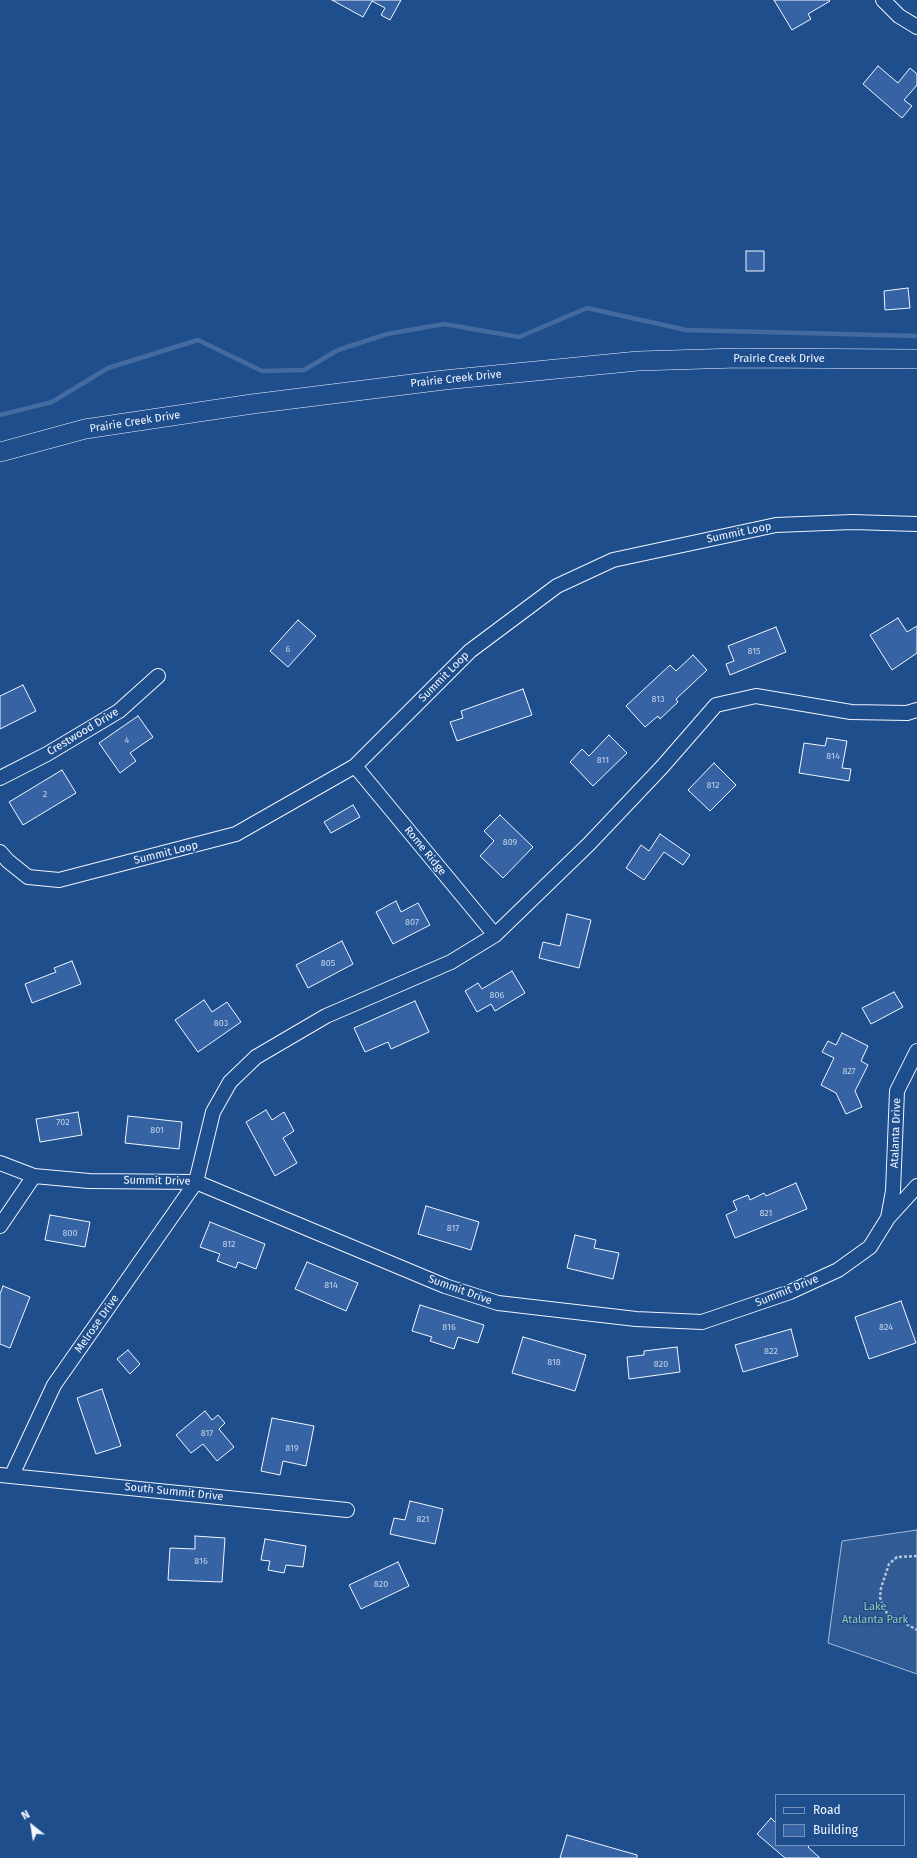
<!DOCTYPE html>
<style>
body{margin:0}
#map{position:relative;width:917px;height:1858px;overflow:hidden;background:#1f4e8c;font-family:"Fira Sans",sans-serif}
canvas{display:block}
.legend{position:absolute;left:775px;top:1794px;width:130px;height:52px;box-sizing:border-box;background:#1f4e8c;border:1px solid #7391ba;margin:0;padding:5px 7px;list-style:none;font-size:12px;color:#f2f6ff}
.legend li{display:flex;align-items:center;gap:8px;height:20px}
.legend b{width:20px;border:1px solid #7391ba}
.north{position:absolute;left:12px;top:1806px;width:40px;height:40px;-webkit-text-stroke:3px #1f4e8c;paint-order:stroke;rotate:330deg;font-size:11px;font-weight:700;line-height:16px;text-align:center;color:#f2f6ff}
.north::after{content:'';display:block;margin:auto;width:14px;height:18px;background:#f2f6ff;clip-path:polygon(50% 0,100% 100%,50% 72%,0 100%)}
</style>
<div id="map">
<canvas width="917" height="1858"></canvas>
<ul class="legend">
<li><b style="height:5px;background:#1f4e8c"></b>Road</li>
<li><b style="height:11px;background:#3563a3"></b>Building</li>
</ul>
<div class="north">N</div>
</div>
<script>
const ctx = document.querySelector('canvas').getContext('2d');
ctx.lineJoin = 'round';
function paint(path, color) { ctx.fillStyle = color; ctx.fill(path, 'evenodd'); }
const shape = rows => new Path2D(rows.map(r => 'M' + r).join(''));
function stroke(path, color, width, dash) { ctx.strokeStyle = color; ctx.lineWidth = width; ctx.lineCap = dash ? 'butt' : 'round'; ctx.setLineDash(dash || []); ctx.stroke(path); }
function label(font, color, halo, rows, align = 'center') {
  ctx.font = font + ' "Fira Sans",sans-serif'; ctx.lineWidth = 3; ctx.setLineDash([]); ctx.textBaseline = 'middle'; ctx.strokeStyle = halo; ctx.fillStyle = color; for (const [text, x, y, turn = 0] of rows) {
    ctx.save(); ctx.translate(x, y); ctx.rotate((+turn || 0) * Math.PI / 180); ctx.textAlign = isNaN(turn) ? turn : align; if (halo) ctx.strokeText(text, 0, 0); ctx.fillText(text, 0, 0); ctx.restore();
  }
}
const built = shape([
 [917,1530,917,1674,828,1643,842,1541,917,1530]
]);
paint(built, '#305b95');
stroke(built, '#a8bbd7', 1);
stroke(shape([
 [0,415,52,402,108,368,198,340,262,371,304,370,338,350,387,334,444,324,519,337,587,308,686,330,917,336]
]), '#446ba0', 4.5);
const building = shape([
 [332,0,401,0,390,20,381,15,385,8,372,1,363,17,332,0],
 [774,0,829,0,830,1,808,14,811,19,792,30,774,0],
 [878,66,898,83,910,68,917,74,917,85,904,100,912,106,902,118,863,84,878,66],
 [746,251,764,251,764,271,746,271,746,251],
 [908,288,910,308,885,310,884,291,908,288],
 [898,618,907,632,917,626,917,653,892,670,870,635,898,618],
 [298,620,316,636,288,667,270,651,298,620],
 [776,627,786,652,730,675,726,664,734,661,728,646,776,627],
 [693,655,707,670,676,699,678,702,660,719,658,716,645,727,626,706,670,665,676,671,693,655],
 [23,685,36,711,0,729,0,696,23,685],
 [523,689,532,715,457,741,450,722,463,718,461,711,523,689],
 [138,716,153,737,130,753,136,761,120,773,99,743,138,716],
 [609,735,627,753,593,786,570,762,582,749,589,756,609,735],
 [827,738,847,741,842,768,851,769,849,781,799,773,804,743,825,746,827,738],
 [714,763,736,785,710,811,688,790,714,763],
 [62,770,76,793,23,825,9,802,62,770],
 [353,805,360,817,331,833,324,822,353,805],
 [500,815,533,847,503,878,480,856,494,841,484,831,500,815],
 [660,834,690,855,683,865,664,852,644,880,626,868,641,845,649,851,660,834],
 [396,901,401,912,418,903,430,925,393,944,376,912,396,901],
 [567,914,591,920,579,968,539,958,543,942,560,946,567,914],
 [342,941,353,964,308,988,296,965,342,941],
 [72,961,81,984,32,1003,25,984,56,972,54,968,72,961],
 [512,971,525,993,495,1011,491,1004,477,1012,465,991,478,983,482,989,512,971],
 [894,992,903,1007,871,1024,862,1008,894,992],
 [204,1000,212,1012,227,1002,241,1022,198,1052,175,1020,204,1000],
 [415,1001,429,1032,391,1049,388,1042,365,1052,354,1028,415,1001],
 [842,1033,868,1046,861,1061,868,1065,855,1091,862,1107,846,1114,836,1093,821,1085,834,1058,822,1052,828,1041,836,1045,842,1033],
 [266,1110,272,1120,284,1112,294,1131,283,1138,297,1163,275,1176,246,1122,266,1110],
 [78,1112,82,1135,40,1142,36,1119,78,1112],
 [128,1116,182,1122,179,1149,125,1143,128,1116],
 [796,1183,807,1209,735,1238,726,1215,737,1210,733,1201,748,1195,750,1200,764,1193,766,1196,796,1183],
 [426,1206,479,1222,471,1250,418,1234,426,1206],
 [50,1215,90,1222,85,1247,45,1240,50,1215],
 [210,1222,265,1244,256,1269,238,1262,236,1268,217,1261,220,1254,200,1247,210,1222],
 [575,1235,596,1240,594,1248,619,1253,613,1279,567,1268,575,1235],
 [307,1262,358,1283,346,1311,295,1289,307,1262],
 [3,1286,30,1297,10,1348,0,1344,0,1294,3,1286],
 [901,1301,916,1343,869,1359,855,1317,901,1301],
 [420,1305,484,1325,478,1343,458,1337,454,1349,430,1341,432,1337,412,1331,420,1305],
 [791,1329,798,1356,743,1372,735,1345,791,1329],
 [523,1337,586,1355,575,1391,512,1373,523,1337],
 [677,1347,680,1372,629,1379,627,1357,644,1355,644,1351,677,1347],
 [128,1350,140,1364,130,1374,117,1359,128,1350],
 [102,1389,121,1446,96,1454,77,1398,102,1389],
 [205,1411,212,1420,218,1415,225,1423,219,1429,234,1447,217,1461,203,1444,191,1453,176,1435,205,1411],
 [272,1418,314,1426,306,1466,283,1461,280,1475,261,1471,272,1418],
 [410,1501,443,1509,435,1544,390,1534,394,1518,405,1520,410,1501],
 [195,1536,225,1538,222,1582,168,1580,170,1548,195,1549,195,1536],
 [265,1539,306,1546,303,1567,286,1565,284,1573,268,1570,270,1561,261,1560,265,1539],
 [398,1562,409,1586,361,1609,349,1585,398,1562],
 [771,1818,776,1823,776,1845,810,1845,808,1847,820,1858,785,1858,757,1834,771,1818],
 [567,1835,637,1855,637,1858,560,1858,567,1835]
]);
paint(building, '#3563a3');
stroke(building, '#f2f6ff', 1);
const street = shape([
 [883,0,899,16,917,27],
 [355,766,495,935],
 [0,778,47,754,119,711,158,676],
 [0,852,8,861,28,877,59,880,236,834,355,766,470,651,557,586,613,560,776,525,852,522,917,524],
 [0,1163,34,1176],
 [888,1218,893,1191,897,1091,917,1051],
 [0,1226,34,1176,89,1181,196,1182,445,1286,498,1303,636,1319,702,1322,790,1292,838,1270,870,1247,888,1218,917,1186],
 [0,1475,347,1510],
 [12,1475,54,1385,196,1182,213,1112,230,1082,256,1057,326,1016,451,962,495,935,589,844,662,767,716,705,756,696,851,712,907,713,917,710]
]);
const secondary = shape([
 [0,452,85,429,252,404,444,380,638,361,738,358,917,359]
]);
stroke(street, '#f2f6ff', 16);
stroke(secondary, '#f2f6ff', 20);
stroke(shape([
 [917,1556,897,1557,889,1564,881,1588,880,1597,882,1604,887,1613,917,1630]
]), '#b3c4dc', 2.5, [3, 2]);
stroke(street, '#1f4e8c', 14);
stroke(secondary, '#1f4e8c', 19);
label('9px', '#c3d1e8', null, [
 ["6",288,649],
 ["815",754,651],
 ["813",658,699],
 ["4",127,740],
 ["814",833,756],
 ["811",603,760],
 ["812",713,785],
 ["2",45,794],
 ["809",510,842],
 ["807",412,922],
 ["805",328,963],
 ["806",497,995],
 ["803",221,1023],
 ["827",849,1071],
 ["702",63,1122],
 ["801",157,1130],
 ["821",766,1213],
 ["817",453,1228],
 ["800",70,1233],
 ["812",229,1244],
 ["814",331,1285],
 ["816",449,1327],
 ["824",886,1327],
 ["822",771,1351],
 ["818",554,1362],
 ["820",661,1364],
 ["817",207,1433],
 ["819",292,1448],
 ["821",423,1519],
 ["816",201,1561],
 ["820",381,1584]
]);
label('11px', '#f2f6ff', '#1f4e8c', [
 ["Prairie Creek Drive",779,359],
 ["Prairie Creek Drive",456,379,-6],
 ["Prairie Creek Drive",135,422,-9],
 ["Summit Loop",739,533,-12],
 ["Summit Loop",444,677,-45],
 ["Crestwood Drive",83,732,-31],
 ["Rome Ridge",425,851,51],
 ["Summit Loop",166,853,-14],
 ["Atalanta Drive",896,1133,-88],
 ["Summit Drive",157,1181,1],
 ["Summit Drive",460,1290,20],
 ["Summit Drive",787,1291,-22],
 ["Melrose Drive",97,1324,-55],
 ["South Summit Drive",174,1492,6]
]);
label('11px', '#97c8a6', '#1f4e8c', [
 ["Lake",875,1607],
 ["Atalanta Park",875,1620]
]);
</script>
